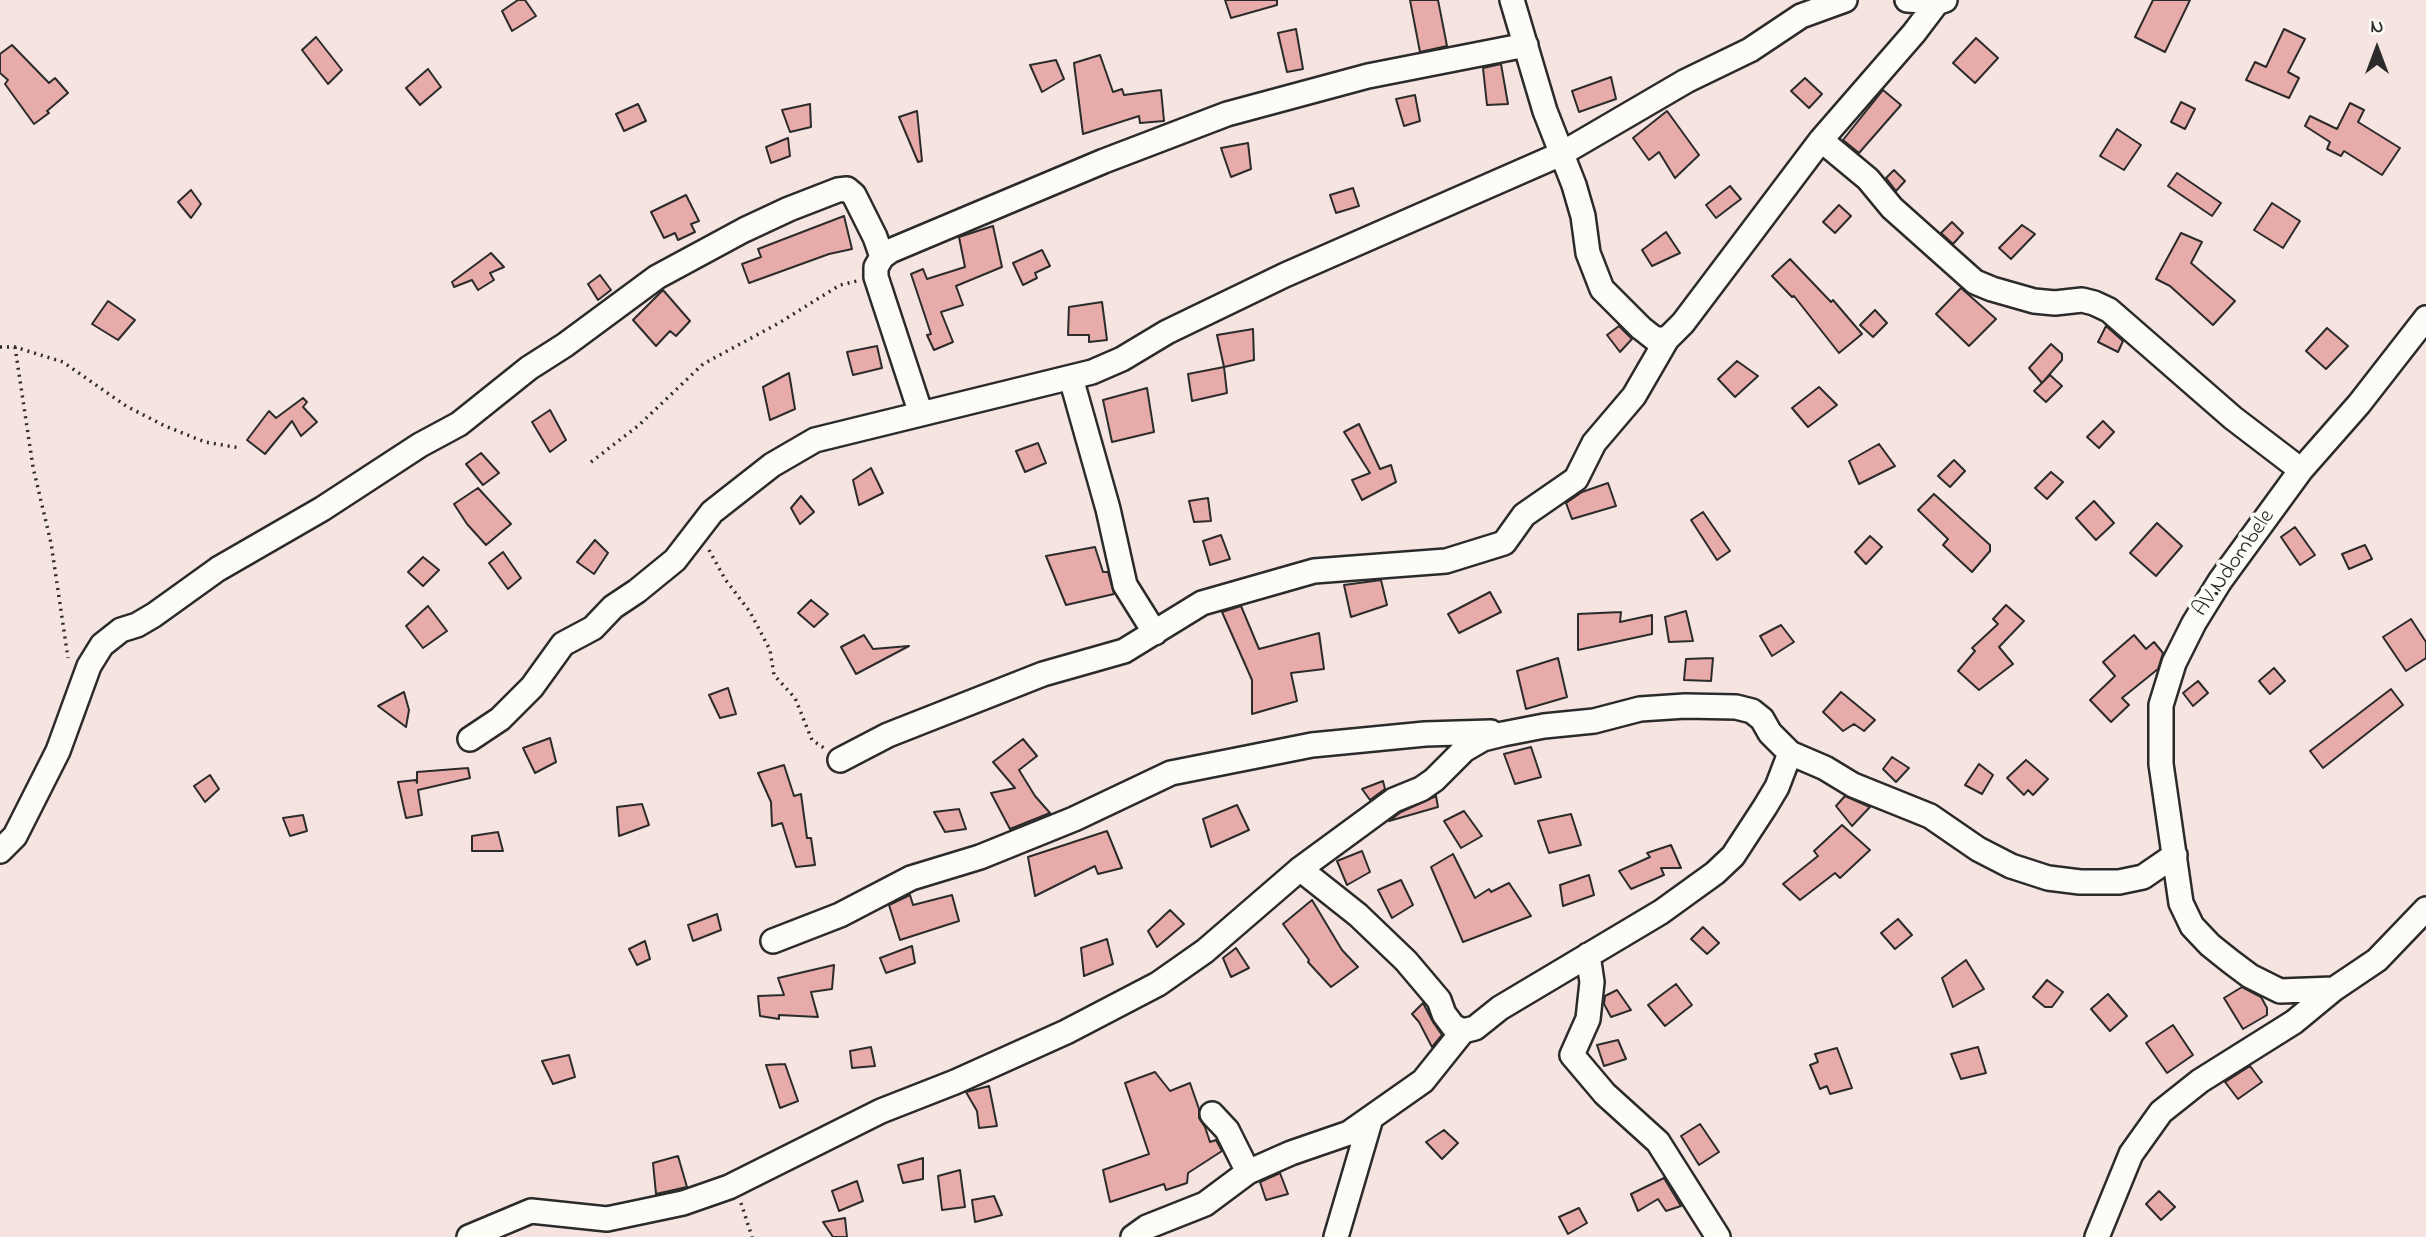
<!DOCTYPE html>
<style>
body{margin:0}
#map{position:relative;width:2426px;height:1237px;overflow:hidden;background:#f6e4e0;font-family:"Indie Flower",sans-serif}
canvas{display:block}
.north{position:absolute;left:2342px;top:14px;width:70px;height:70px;-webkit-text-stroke:5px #fdfcf7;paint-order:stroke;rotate:0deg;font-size:19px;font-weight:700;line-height:28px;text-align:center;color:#2b2b2b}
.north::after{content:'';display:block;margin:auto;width:24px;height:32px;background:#2b2b2b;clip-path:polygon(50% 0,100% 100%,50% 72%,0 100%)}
</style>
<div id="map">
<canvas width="2426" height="1237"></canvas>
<div class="north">N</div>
</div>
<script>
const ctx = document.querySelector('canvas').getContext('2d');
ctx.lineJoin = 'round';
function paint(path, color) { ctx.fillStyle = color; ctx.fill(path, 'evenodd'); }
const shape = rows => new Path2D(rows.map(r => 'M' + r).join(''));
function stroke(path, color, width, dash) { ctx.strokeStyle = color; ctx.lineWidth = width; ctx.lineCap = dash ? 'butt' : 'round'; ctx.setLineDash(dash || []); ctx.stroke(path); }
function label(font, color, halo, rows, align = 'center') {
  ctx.font = font + ' "Indie Flower",sans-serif'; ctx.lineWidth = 7; ctx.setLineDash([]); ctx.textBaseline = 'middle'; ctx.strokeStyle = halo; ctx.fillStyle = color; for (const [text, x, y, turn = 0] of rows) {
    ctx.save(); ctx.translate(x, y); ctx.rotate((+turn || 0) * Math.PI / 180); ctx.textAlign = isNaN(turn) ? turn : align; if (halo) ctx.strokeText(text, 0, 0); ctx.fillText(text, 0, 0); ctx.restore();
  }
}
const building = shape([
 [518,0,525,0,536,16,512,31,502,11,518,0],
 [1225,0,1277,0,1277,5,1231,18,1225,0],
 [1410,0,1438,0,1447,46,1420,52,1410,0],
 [2153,0,2190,0,2165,52,2135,37,2153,0],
 [1296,29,1303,69,1287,72,1278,33,1296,29],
 [2284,29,2305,39,2288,72,2299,78,2289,98,2246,80,2255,62,2266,67,2284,29],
 [316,37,342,70,328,84,302,50,316,37],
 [1976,38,1998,58,1975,83,1953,63,1976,38],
 [12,45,49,83,55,78,68,93,47,111,49,113,34,124,5,84,8,80,0,73,0,54,12,45],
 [1100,55,1113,92,1122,89,1124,95,1161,90,1164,121,1140,123,1139,116,1083,134,1074,63,1100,55],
 [1056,60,1064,79,1042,92,1030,65,1056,60],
 [1501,64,1508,104,1487,105,1483,68,1501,64],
 [428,69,441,87,420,105,406,88,428,69],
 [1611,77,1616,99,1579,112,1572,91,1611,77],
 [1805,78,1822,94,1809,108,1791,91,1805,78],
 [1883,90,1901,105,1859,153,1843,140,1883,90],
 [1415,95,1420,121,1404,126,1396,99,1415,95],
 [2181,102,2195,109,2185,129,2171,122,2181,102],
 [2350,103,2364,110,2358,122,2400,148,2382,175,2344,151,2341,156,2327,149,2330,142,2305,126,2310,116,2337,129,2350,103],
 [638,104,646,121,624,131,616,114,638,104],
 [810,104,811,127,790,132,782,110,810,104],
 [917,111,922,161,918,162,899,117,917,111],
 [1667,111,1699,155,1675,178,1659,152,1649,160,1633,138,1667,111],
 [2117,129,2141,145,2124,170,2100,156,2117,129],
 [788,138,790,156,771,163,766,147,788,138],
 [1248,143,1251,169,1231,177,1221,148,1248,143],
 [1894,170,1905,181,1896,191,1886,178,1894,170],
 [2177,173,2221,203,2212,216,2168,186,2177,173],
 [1730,186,1741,199,1716,218,1706,205,1730,186],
 [1353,188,1359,206,1336,213,1330,195,1353,188],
 [191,190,201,204,191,218,178,202,191,190],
 [686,195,699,221,691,224,695,232,678,240,675,233,664,238,651,212,686,195],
 [2272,203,2300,221,2283,248,2254,230,2272,203],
 [1839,205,1851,216,1835,233,1823,222,1839,205],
 [844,216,852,249,829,254,749,283,742,264,761,257,758,249,844,216],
 [1952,222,1963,233,1953,244,1941,233,1952,222],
 [2022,225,2035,234,2011,259,1999,248,2022,225],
 [993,226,1002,267,956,286,963,305,941,312,953,342,934,350,927,335,931,334,911,274,923,269,927,279,965,267,959,237,993,226],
 [1666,232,1680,253,1652,266,1642,250,1666,232],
 [2181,233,2202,242,2191,263,2235,301,2213,325,2170,286,2156,279,2181,233],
 [1042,250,1050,266,1035,273,1037,278,1023,285,1013,263,1042,250],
 [491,253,504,267,490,273,494,280,478,290,472,280,454,287,452,282,491,253],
 [1790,259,1831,302,1833,300,1862,334,1839,353,1794,296,1792,297,1772,276,1790,259],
 [600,275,611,290,598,300,588,284,600,275],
 [1961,288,1996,319,1969,346,1936,314,1961,288],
 [663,290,690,321,676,336,670,331,656,346,633,320,663,290],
 [108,301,135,320,118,340,92,324,108,301],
 [1102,302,1107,340,1089,342,1089,335,1068,335,1069,307,1102,302],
 [1875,310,1887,323,1873,337,1860,325,1875,310],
 [1619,326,1632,339,1620,352,1607,335,1619,326],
 [2106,326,2123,341,2118,352,2098,342,2106,326],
 [2327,328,2348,346,2326,369,2306,351,2327,328],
 [1253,329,1254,360,1224,367,1217,335,1253,329],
 [2051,344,2062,354,2062,360,2042,383,2029,368,2051,344],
 [877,346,882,368,853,375,847,352,877,346],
 [1737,361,1758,376,1735,397,1718,379,1737,361],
 [1224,367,1227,393,1192,401,1188,374,1224,367],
 [789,373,795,409,770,420,763,387,789,373],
 [2050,375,2062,386,2046,402,2034,391,2050,375],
 [1819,387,1837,405,1808,427,1792,408,1819,387],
 [1147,388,1154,432,1112,442,1103,400,1147,388],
 [303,398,307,402,303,407,317,422,301,436,292,421,265,454,247,440,269,411,276,418,303,398],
 [550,410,566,440,550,452,532,422,550,410],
 [2103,421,2114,432,2099,448,2087,437,2103,421],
 [1359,424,1380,469,1391,465,1396,482,1362,500,1352,480,1370,473,1344,432,1359,424],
 [1038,443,1046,463,1025,472,1016,451,1038,443],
 [1879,444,1895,466,1859,484,1849,461,1879,444],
 [481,453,499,473,483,485,466,464,481,453],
 [1954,460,1965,471,1950,487,1938,476,1954,460],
 [871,468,883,493,859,505,853,480,871,468],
 [2051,472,2063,482,2047,499,2035,488,2051,472],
 [1608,483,1616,506,1572,519,1566,503,1582,492,1608,483],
 [478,488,511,524,486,545,467,524,454,504,478,488],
 [1934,494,1990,545,1990,551,1972,572,1943,545,1948,539,1918,510,1934,494],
 [801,496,814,512,800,524,791,508,801,496],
 [1208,498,1211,521,1194,522,1189,501,1208,498],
 [2094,501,2114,523,2096,540,2076,518,2094,501],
 [1703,512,1730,551,1717,560,1691,520,1703,512],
 [2157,523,2182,546,2156,576,2130,553,2157,523],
 [2295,527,2315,555,2300,565,2281,537,2295,527],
 [1221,535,1230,559,1210,565,1203,541,1221,535],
 [1870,536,1882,547,1866,564,1855,552,1870,536],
 [595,540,608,553,594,574,577,562,595,540],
 [2365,545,2372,559,2349,569,2342,554,2365,545],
 [1095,547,1103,572,1108,572,1114,594,1066,605,1046,556,1095,547],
 [503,552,521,578,508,589,489,563,503,552],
 [423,557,439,570,423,586,408,572,423,557],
 [1381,580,1387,605,1351,617,1344,585,1381,580],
 [1490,592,1501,612,1459,633,1448,614,1490,592],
 [811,600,828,614,814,627,798,613,811,600],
 [2006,605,2024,621,1999,647,2013,664,1979,690,1958,671,1975,651,1972,648,1998,624,1993,619,2006,605],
 [428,606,447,631,423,648,406,626,428,606],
 [1241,606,1259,649,1319,633,1324,669,1291,673,1297,701,1252,714,1252,680,1222,612,1241,606],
 [1686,611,1693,641,1669,642,1665,617,1686,611],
 [1621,612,1620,622,1652,615,1652,634,1578,650,1578,614,1621,612],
 [2411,619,2426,642,2426,658,2406,671,2383,637,2411,619],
 [1781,625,1794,642,1772,656,1760,636,1781,625],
 [864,635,873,649,909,646,856,674,841,647,864,635],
 [2134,635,2146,649,2154,642,2163,653,2158,669,2122,698,2129,705,2111,722,2090,700,2115,676,2103,662,2134,635],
 [1558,658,1567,697,1526,709,1517,671,1558,658],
 [1713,658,1711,681,1684,680,1686,659,1713,658],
 [2274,668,2285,681,2270,694,2259,681,2274,668],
 [2198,681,2208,693,2193,706,2183,693,2198,681],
 [728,688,736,714,720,718,709,695,728,688],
 [2391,689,2403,705,2323,768,2310,751,2391,689],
 [404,692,409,710,406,727,378,706,404,692],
 [1841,692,1875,720,1864,731,1854,724,1843,731,1823,712,1841,692],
 [550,738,556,762,535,773,523,748,550,738],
 [1023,739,1037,756,1019,770,1035,796,1050,813,1010,829,991,793,1015,788,993,762,1023,739],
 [1531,747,1541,777,1515,784,1504,754,1531,747],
 [1892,757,1909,768,1896,782,1883,769,1892,757],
 [2026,760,2048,779,2033,795,2028,790,2024,795,2007,778,2026,760],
 [1979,764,1993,775,1982,794,1965,785,1979,764],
 [784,765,794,796,801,794,807,838,811,838,815,865,796,867,782,823,772,826,771,802,758,773,784,765],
 [468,768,470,778,418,790,422,815,406,818,398,782,416,780,417,783,417,772,468,768],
 [210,775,219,789,205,802,194,786,210,775],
 [1383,781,1385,789,1370,800,1362,789,1383,781],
 [1436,796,1438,807,1389,821,1401,812,1436,796],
 [1845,796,1870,807,1852,826,1836,806,1845,796],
 [642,804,649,825,619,836,617,807,642,804],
 [1237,805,1249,830,1211,847,1203,819,1237,805],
 [959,809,966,829,945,832,934,812,959,809],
 [1464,811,1482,836,1461,848,1444,821,1464,811],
 [1571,814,1581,845,1549,853,1538,821,1571,814],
 [303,815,307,831,290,836,283,818,303,815],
 [1842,825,1870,850,1840,878,1835,873,1800,900,1783,884,1818,856,1814,851,1842,825],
 [1107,831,1122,868,1098,874,1095,866,1035,896,1028,857,1107,831],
 [498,832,503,851,472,851,472,836,498,832],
 [1671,845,1681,868,1661,868,1664,875,1631,889,1619,871,1650,857,1647,853,1671,845],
 [1362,851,1370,872,1347,885,1337,861,1362,851],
 [1453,854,1475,898,1489,889,1491,892,1509,883,1531,916,1463,942,1431,867,1453,854],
 [1589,875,1594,895,1563,906,1560,885,1589,875],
 [1401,880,1413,905,1392,918,1378,890,1401,880],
 [910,895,913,905,952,895,959,921,900,940,889,905,910,895],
 [1312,900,1342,950,1358,967,1331,987,1308,962,1309,960,1283,924,1312,900],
 [1170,910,1184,924,1157,947,1148,931,1170,910],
 [717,914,721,930,693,941,688,925,717,914],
 [1898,919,1912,935,1895,949,1881,933,1898,919],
 [1703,927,1719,943,1707,954,1691,939,1703,927],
 [1107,939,1113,964,1084,976,1081,948,1107,939],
 [645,941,650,959,637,965,629,949,645,941],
 [912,946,915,963,886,973,880,958,912,946],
 [1236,948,1249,968,1231,977,1223,958,1236,948],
 [1966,960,1984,989,1953,1007,1942,978,1966,960],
 [834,965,832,989,811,992,818,1017,779,1015,779,1019,760,1016,758,996,784,995,778,978,834,965],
 [2047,980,2063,992,2052,1007,2045,1007,2033,997,2047,980],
 [1676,984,1692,1005,1665,1026,1648,1005,1676,984],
 [2242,987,2261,997,2267,1008,2267,1015,2243,1029,2224,998,2242,987],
 [1617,990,1631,1010,1611,1017,1604,1004,1605,996,1617,990],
 [2108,994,2127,1016,2110,1031,2091,1009,2108,994],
 [1423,1003,1433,1022,1442,1035,1432,1047,1419,1022,1412,1014,1423,1003],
 [2173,1025,2193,1055,2167,1073,2146,1043,2173,1025],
 [1618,1040,1626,1059,1604,1066,1597,1045,1618,1040],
 [871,1047,875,1066,852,1068,850,1051,871,1047],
 [1978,1047,1986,1073,1961,1079,1951,1054,1978,1047],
 [1837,1048,1852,1088,1830,1094,1827,1086,1820,1089,1810,1065,1818,1062,1815,1054,1837,1048],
 [569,1055,575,1077,553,1084,542,1061,569,1055],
 [785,1064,798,1101,780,1108,766,1065,785,1064],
 [2250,1066,2262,1082,2238,1099,2225,1082,2250,1066],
 [1155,1072,1170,1091,1190,1083,1199,1109,1199,1118,1205,1127,1210,1142,1216,1140,1222,1151,1188,1173,1187,1183,1166,1190,1164,1184,1110,1202,1103,1170,1149,1154,1125,1083,1155,1072],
 [989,1086,997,1126,979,1128,977,1111,966,1092,989,1086],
 [1700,1124,1719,1152,1699,1165,1681,1136,1700,1124],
 [1444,1130,1458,1143,1442,1159,1426,1142,1444,1130],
 [678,1156,687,1187,656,1194,653,1163,678,1156],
 [923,1158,923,1179,903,1183,898,1165,923,1158],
 [960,1170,965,1207,942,1210,938,1176,960,1170],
 [1280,1173,1288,1194,1266,1200,1260,1182,1280,1173],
 [1664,1178,1681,1206,1666,1211,1658,1199,1638,1211,1631,1194,1664,1178],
 [857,1181,863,1201,839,1211,832,1191,857,1181],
 [2159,1191,2175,1207,2161,1220,2146,1204,2159,1191],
 [994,1196,1002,1215,975,1222,972,1200,994,1196],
 [1579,1208,1587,1223,1568,1234,1559,1217,1579,1208],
 [845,1218,847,1237,833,1237,823,1222,845,1218]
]);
paint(building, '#e7aca9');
stroke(building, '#2b2b2b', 2);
const minor = shape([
 [1512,0,1545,111,1574,185,1583,216,1588,253,1602,289,1641,328,1655,339,1667,339,1683,323,1821,140,1914,33,1939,0],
 [1907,0,1939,2,1945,0],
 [1821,140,1868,179,1892,208,1975,282,1992,289,2034,301,2055,303,2082,300,2094,303,2109,310,2233,418,2301,470],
 [1071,378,1108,509,1125,585,1155,633],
 [921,414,876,277,876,267,882,257,890,251,1104,161,1227,114,1368,76,1526,45],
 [470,739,500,719,532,687,563,644,593,628,613,607,637,591,675,560,712,512,772,465,815,440,1092,372,1122,359,1167,332,1285,275,1561,154,1686,81,1750,50,1801,16,1845,0],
 [840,760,888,735,1043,674,1124,651,1202,603,1314,571,1446,561,1504,543,1524,515,1576,479,1594,443,1634,396,1667,339],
 [0,851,15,836,58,751,89,666,102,645,121,630,137,625,154,615,218,569,322,509,420,445,459,424,529,368,565,345,657,277,744,230,789,209,838,190,847,189,854,195,875,237,882,257],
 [1300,869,1358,915,1406,961,1439,1000,1444,1014,1453,1026,1463,1031,1475,1028,1500,1008,1661,912,1715,873,1733,856,1765,807,1777,787,1790,753],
 [773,941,840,915,911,878,980,857,1074,819,1171,773,1312,745,1425,734,1491,732],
 [1588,955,1592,982,1588,1019,1572,1055,1605,1094,1658,1142,1718,1237],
 [2334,989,2280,991,2250,976,2230,961,2210,945,2192,926,2181,903,2161,764,2161,705,2174,663,2194,623,2220,581,2301,470,2359,404,2426,318],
 [1212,1114,1227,1130,1248,1172,1291,1153,1349,1133,1423,1081,1463,1031],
 [469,1237,531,1211,607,1219,683,1203,729,1187,881,1111,955,1082,1066,1032,1158,984,1205,951,1300,869,1394,800,1421,789,1434,780,1464,750,1483,739,1503,734,1544,726,1594,721,1640,709,1685,706,1736,707,1752,711,1762,719,1770,733,1790,753,1825,768,1853,785,1930,816,1978,849,2011,866,2048,878,2080,882,2119,882,2143,877,2175,855],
 [1133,1237,1147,1227,1205,1204,1248,1172],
 [1336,1237,1371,1118],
 [2097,1237,2131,1154,2161,1112,2200,1081,2294,1022,2334,989,2377,960,2426,909]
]);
stroke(minor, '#2b2b2b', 28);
stroke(shape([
 [0,347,15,347,63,362,126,406,165,426,205,442,240,448],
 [15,347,33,467,51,543,68,658],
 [591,462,638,426,703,364,779,323,840,285,857,281],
 [709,550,725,579,750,612,770,650,774,675,795,698,812,740,824,748],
 [741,1203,752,1237]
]), '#2b2b2b', 3.5, [2, 5]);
stroke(minor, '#fdfcf7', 23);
label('23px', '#2b2b2b', '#fdfcf7', [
 ["AV.Ndombele",2235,564,-55]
]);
</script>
